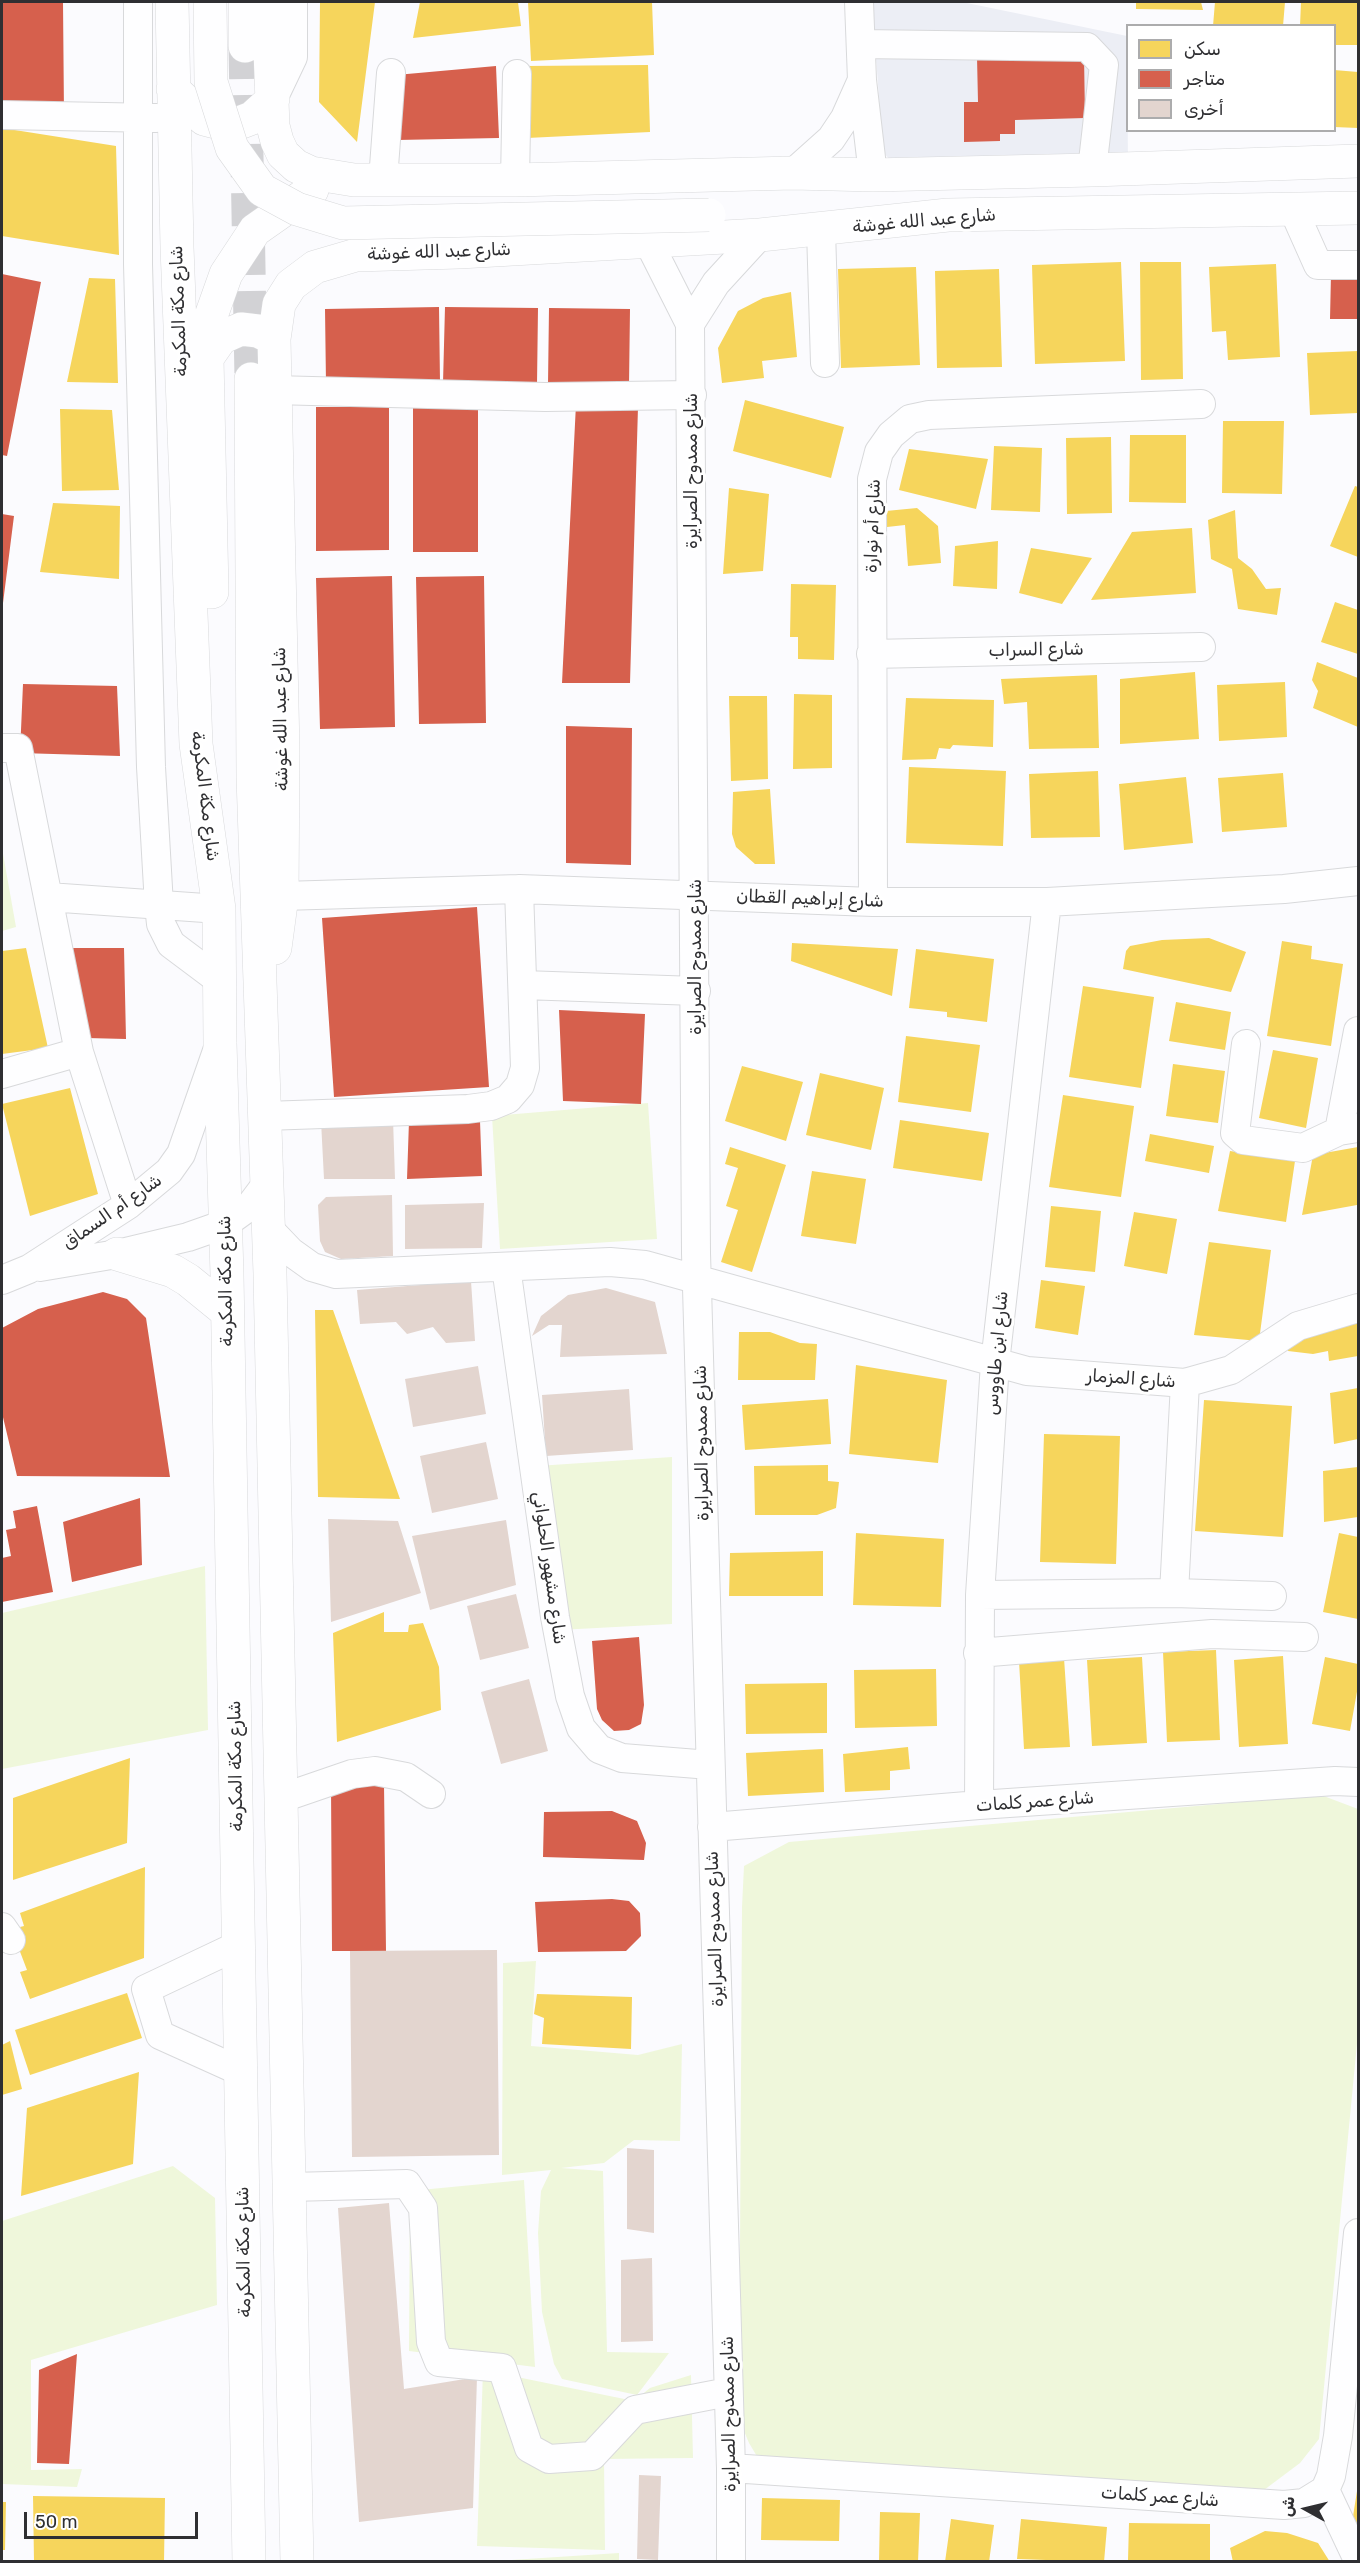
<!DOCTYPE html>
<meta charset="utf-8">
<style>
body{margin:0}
#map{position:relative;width:1360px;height:2563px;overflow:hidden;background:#fbfbfe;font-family:Rubik,Vazirmatn,sans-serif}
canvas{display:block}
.frame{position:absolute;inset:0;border:3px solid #2f2f32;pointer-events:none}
.legend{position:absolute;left:1126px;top:24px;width:210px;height:108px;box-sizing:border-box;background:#fff;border:2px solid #acacad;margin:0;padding:8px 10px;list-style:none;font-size:18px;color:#2f2f32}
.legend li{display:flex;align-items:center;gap:12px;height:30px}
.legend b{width:30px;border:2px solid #acacad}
.north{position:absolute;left:1276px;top:2479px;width:60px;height:60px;-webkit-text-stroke:4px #fff;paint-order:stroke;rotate:278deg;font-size:16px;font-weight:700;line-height:24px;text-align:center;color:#2f2f32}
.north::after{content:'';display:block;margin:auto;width:21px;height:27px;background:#2f2f32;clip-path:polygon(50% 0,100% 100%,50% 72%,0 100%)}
.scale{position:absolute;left:24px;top:2512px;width:174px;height:27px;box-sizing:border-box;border:3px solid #2f2f32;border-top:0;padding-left:8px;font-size:18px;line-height:21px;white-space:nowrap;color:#2f2f32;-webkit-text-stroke:4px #fff;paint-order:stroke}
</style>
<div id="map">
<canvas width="1360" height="2563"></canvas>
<div class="frame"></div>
<ul class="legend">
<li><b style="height:16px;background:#f6d55c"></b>سكن</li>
<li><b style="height:16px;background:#d6604d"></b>متاجر</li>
<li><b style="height:16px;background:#e3d5cf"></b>أخرى</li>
</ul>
<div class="north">ش</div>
<div class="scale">50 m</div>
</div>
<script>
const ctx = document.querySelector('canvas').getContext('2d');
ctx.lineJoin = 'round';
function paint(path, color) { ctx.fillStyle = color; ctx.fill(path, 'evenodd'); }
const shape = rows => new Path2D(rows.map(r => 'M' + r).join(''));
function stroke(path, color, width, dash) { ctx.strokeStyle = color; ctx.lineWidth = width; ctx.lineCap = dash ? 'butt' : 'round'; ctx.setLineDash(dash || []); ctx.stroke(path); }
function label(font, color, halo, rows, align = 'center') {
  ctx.font = font + ' Rubik,Vazirmatn,sans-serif'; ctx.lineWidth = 6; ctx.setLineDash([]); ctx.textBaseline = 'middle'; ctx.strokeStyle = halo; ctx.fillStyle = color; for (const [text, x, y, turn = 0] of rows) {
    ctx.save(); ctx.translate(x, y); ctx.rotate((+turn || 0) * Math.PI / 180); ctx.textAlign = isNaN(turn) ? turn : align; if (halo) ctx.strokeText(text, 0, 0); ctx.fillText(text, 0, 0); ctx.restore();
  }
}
paint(shape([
 [872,2,962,2,1127,36,1128,163,890,160,883,152]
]), '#eceef5');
paint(shape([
 [2,848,16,927,2,931],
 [648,1103,657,1239,500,1249,492,1116],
 [672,1457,672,1624,559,1630,537,1466],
 [205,1566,208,1730,2,1769,2,1613],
 [1321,1795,1358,1809,1358,2033,1319,2439,1300,2463,1264,2490,758,2458,749,2443,739,2419,742,1907,744,1866,789,1842],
 [536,1961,531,2046,638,2055,682,2044,680,2141,634,2140,604,2163,561,2168,603,2171,607,2352,669,2353,637,2395,562,2379,554,2364,542,2312,538,2233,541,2191,551,2170,502,2175,503,1963],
 [173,2166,215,2198,217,2305,31,2360,31,2470,82,2469,77,2487,2,2484,2,2221],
 [524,2180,535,2367,409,2351,410,2191],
 [483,2370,634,2401,650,2388,691,2375,693,2458,604,2459,605,2550,477,2546],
 [619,2553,619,2561,496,2561]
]), '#eff7db');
paint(shape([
 [320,2,375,2,357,142,319,102],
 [420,2,518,2,521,26,413,38],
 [528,2,652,2,654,55,531,61],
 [1136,2,1201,2,1203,10,1136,9],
 [1215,2,1285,2,1283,26,1213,26],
 [1301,2,1358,2,1358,45,1334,45,1334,26,1300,26],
 [648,65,650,132,527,138,524,66],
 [1334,70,1358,72,1358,128,1334,127],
 [2,128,116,146,119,255,2,236],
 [1121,262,1125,361,1035,364,1032,265],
 [1140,262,1181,262,1183,379,1141,380],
 [1276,264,1280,357,1228,360,1226,331,1212,332,1209,267],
 [916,267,920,365,841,368,838,269],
 [999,269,1002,367,937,368,935,271],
 [89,278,115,279,118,383,67,382],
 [791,292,797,357,762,361,764,378,722,383,718,348,738,311,763,298],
 [1358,351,1358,413,1310,415,1307,353],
 [745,400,844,427,831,478,733,451],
 [60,409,112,410,119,490,62,491],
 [1223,421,1284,421,1282,494,1222,493],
 [1130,435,1186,435,1186,503,1129,502],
 [1111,437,1112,513,1067,514,1066,438],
 [994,446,1042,448,1040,512,991,510],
 [909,449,988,459,976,509,899,490],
 [1355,486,1358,487,1358,557,1330,546],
 [729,488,769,494,763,571,723,574],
 [53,503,120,506,119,579,40,572],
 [917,508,938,526,941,563,908,566,905,525,887,527,886,511],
 [1235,510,1238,558,1252,569,1266,589,1281,588,1277,615,1238,609,1232,569,1211,559,1208,520],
 [1192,528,1196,593,1091,600,1132,532],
 [998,541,997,589,953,586,955,546],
 [1031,548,1092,558,1062,604,1019,593],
 [791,584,836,585,834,660,798,659,798,637,790,637],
 [1335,602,1358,610,1358,654,1321,642],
 [1317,662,1358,678,1358,727,1313,708,1318,691,1312,680],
 [1195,672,1199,739,1120,744,1120,679],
 [1097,675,1099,748,1029,749,1027,702,1004,704,1001,679],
 [1285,682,1287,737,1219,741,1217,685],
 [794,694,832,695,832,768,793,769],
 [729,696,767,696,768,779,731,781],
 [906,698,994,700,993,747,953,745,950,749,939,748,936,759,902,760],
 [909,767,1006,771,1003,846,906,843],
 [1098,771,1100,837,1031,838,1029,774],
 [1283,773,1287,827,1222,832,1218,778],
 [1186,777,1193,843,1124,850,1119,784],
 [770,789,775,864,755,864,736,847,732,834,733,792],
 [1209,938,1246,952,1231,992,1123,969,1126,951,1130,946,1162,940],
 [1282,941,1312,946,1311,959,1343,964,1331,1046,1267,1036],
 [792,943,898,949,892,996,791,961],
 [26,948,48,1048,2,1054,2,951],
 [916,949,994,959,987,1022,947,1017,947,1012,909,1008],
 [1083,986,1154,997,1141,1088,1069,1077],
 [1176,1002,1231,1012,1225,1050,1169,1041],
 [906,1036,980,1045,971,1112,898,1102],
 [1273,1050,1318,1058,1306,1128,1259,1118],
 [1173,1064,1225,1071,1218,1123,1166,1116],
 [742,1066,803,1082,786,1141,725,1121],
 [820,1073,884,1088,871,1150,806,1135],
 [70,1088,98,1194,30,1216,2,1104],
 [1063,1095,1134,1106,1121,1197,1049,1187],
 [900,1120,989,1133,982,1181,893,1168],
 [1150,1134,1214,1146,1209,1173,1145,1161],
 [730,1147,786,1165,752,1272,721,1262,738,1210,726,1206,738,1168,725,1164],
 [1358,1147,1357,1205,1302,1215,1313,1155],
 [1230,1151,1295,1161,1286,1222,1218,1211],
 [812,1171,866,1179,856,1244,801,1236],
 [1051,1206,1101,1211,1095,1272,1045,1267],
 [1134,1212,1177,1219,1167,1274,1124,1266],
 [1209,1242,1271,1250,1259,1341,1194,1335],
 [1041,1280,1085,1286,1078,1335,1035,1328],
 [315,1310,333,1310,400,1499,318,1497],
 [1358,1318,1358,1356,1329,1361,1328,1351,1313,1354,1288,1351,1289,1340],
 [739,1332,770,1332,800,1343,817,1344,815,1380,738,1380],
 [856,1365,947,1380,938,1463,849,1454],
 [1358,1388,1358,1439,1334,1444,1330,1393],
 [828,1399,831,1444,745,1450,742,1405],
 [1204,1400,1292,1406,1283,1537,1195,1531],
 [1044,1434,1120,1436,1116,1564,1040,1562],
 [828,1465,828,1481,839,1482,836,1508,817,1515,755,1515,754,1466],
 [1358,1467,1358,1517,1324,1522,1323,1471],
 [856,1533,944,1539,941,1607,853,1605],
 [1339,1533,1358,1537,1358,1619,1323,1612],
 [823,1551,823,1596,729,1596,730,1553],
 [384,1612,384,1632,408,1632,409,1625,423,1623,439,1667,441,1710,337,1742,333,1633],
 [1216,1650,1220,1740,1167,1742,1163,1652],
 [1283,1656,1288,1744,1239,1747,1234,1660],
 [1142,1657,1147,1743,1092,1746,1087,1660],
 [1325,1657,1358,1664,1358,1686,1350,1731,1312,1724],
 [1064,1658,1070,1747,1024,1749,1019,1661],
 [936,1669,937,1726,855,1728,854,1670],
 [827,1683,827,1733,746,1734,745,1684],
 [908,1747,910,1769,890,1771,890,1790,845,1792,843,1754],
 [823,1749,824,1792,748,1796,746,1753],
 [130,1758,127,1843,13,1880,13,1798],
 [145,1867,144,1958,30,1999,20,1972,27,1970,19,1949,23,1947,21,1941,24,1940,20,1927,24,1926,20,1913],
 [127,1993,142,2038,30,2075,15,2030],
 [537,1994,632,1997,631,2049,542,2044,544,2018,534,2014],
 [10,2041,22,2089,2,2095,2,2045],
 [139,2072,133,2164,21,2196,27,2108],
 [1357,2491,1358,2491,1358,2530,1351,2529],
 [33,2496,165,2498,164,2562,34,2562],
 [762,2498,840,2500,839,2541,761,2540],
 [2,2502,6,2502,5,2550,2,2550],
 [880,2512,920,2513,918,2562,879,2562],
 [951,2519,994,2525,989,2562,945,2562],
 [1021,2519,1107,2527,1104,2562,1017,2559],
 [1129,2523,1210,2524,1210,2561,1128,2560],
 [1265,2531,1287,2533,1318,2543,1330,2562,1233,2562,1230,2548]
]), '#f6d55c');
paint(shape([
 [2,2,63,2,64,115,2,114],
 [1084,55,1085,118,1015,120,1015,134,1000,134,1000,141,964,142,964,102,978,102,977,57],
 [496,66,499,138,397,140,396,75],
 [1358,273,1358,319,1330,319,1331,274],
 [2,274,41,282,7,456,2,455],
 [439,307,440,382,326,384,325,309],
 [445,307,538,308,537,384,443,383],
 [549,308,630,309,629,385,548,384],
 [576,404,638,407,630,683,562,683],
 [413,406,478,406,478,552,413,552],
 [316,407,389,407,389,550,316,551],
 [2,514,14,516,3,603,2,603],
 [392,576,395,727,320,729,316,578],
 [484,576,486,723,419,724,416,577],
 [23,684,117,686,120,756,20,753],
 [566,726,632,728,631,865,566,863],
 [477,907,489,1087,334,1097,322,918],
 [63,948,124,948,126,1039,87,1038],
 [559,1010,645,1014,641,1104,563,1101],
 [409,1121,480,1121,482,1176,407,1179],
 [103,1292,127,1299,146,1318,170,1477,17,1476,2,1413,2,1328,38,1309],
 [140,1498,142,1565,72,1582,63,1522],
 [37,1506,53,1592,2,1602,2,1558,11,1556,6,1530,16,1528,13,1511],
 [639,1637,644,1705,641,1724,629,1730,614,1731,602,1720,597,1709,592,1641],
 [384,1784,386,1951,332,1951,331,1785],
 [612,1811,637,1821,646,1843,644,1860,543,1857,544,1812],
 [612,1899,629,1901,640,1913,641,1936,626,1951,538,1952,535,1902],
 [77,2354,69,2464,37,2463,39,2370]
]), '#d6604d');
paint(shape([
 [393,1119,395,1179,324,1179,321,1121],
 [392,1195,393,1256,341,1259,325,1252,320,1241,318,1205,326,1197],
 [484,1203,482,1248,405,1249,405,1205],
 [471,1281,475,1341,446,1343,433,1327,407,1334,396,1322,360,1324,357,1290],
 [606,1288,655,1302,667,1354,560,1357,562,1325,549,1325,532,1336,541,1316,568,1295],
 [478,1366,486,1414,413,1427,405,1379],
 [629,1389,633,1450,546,1456,542,1395],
 [486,1442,498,1499,432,1513,420,1456],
 [328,1519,398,1521,421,1593,331,1622],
 [506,1520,516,1585,430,1610,412,1536],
 [516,1594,529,1648,480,1660,467,1606],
 [529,1679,548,1751,501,1764,481,1692],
 [497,1950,499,2155,352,2157,350,1951],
 [627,2148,654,2150,654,2233,627,2229],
 [389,2203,404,2389,477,2377,473,2508,359,2522,338,2208],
 [652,2258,653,2341,621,2342,621,2260],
 [639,2475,661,2476,658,2560,637,2559]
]), '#e3d5cf');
stroke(shape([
 [245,46,251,379]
]), '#d2d2d5', 33, [33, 16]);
const minor = shape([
 [138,2,138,264,151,767,159,905,161,924,171,944,219,980],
 [859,2,862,80,873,175],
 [861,44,1087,47,1104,65,1092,170],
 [273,99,293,57,293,2],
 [2,115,156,118],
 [793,173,831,139,845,118,862,80],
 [383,180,391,73],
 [515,180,517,74],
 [1293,209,1318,265,1358,265],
 [821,230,825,363],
 [648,241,690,324,696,1253,731,2468,731,2562],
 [690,324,716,283,760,235],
 [273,390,545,397,692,395],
 [871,654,1201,647],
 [2,748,18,748,79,1052,128,1205],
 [282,896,519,889,873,902,1047,902,1284,889,1358,881],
 [48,897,219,909],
 [873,902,872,479,879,452,891,435,910,419,929,415,1201,404],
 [523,985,696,991],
 [1246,1044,1235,1133,1243,1140,1303,1148,1339,1131,1358,1128],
 [2,1074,79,1052],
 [265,1116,468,1109,491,1106,508,1099,520,1085,525,1068,519,889],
 [1339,1131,1358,1031],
 [269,1229,291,1252,312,1267,336,1274,610,1262,645,1265,1027,1371,1185,1383,1231,1370,1298,1326,1358,1308],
 [40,1267,117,1254,188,1237,225,1224,250,1206,268,1182],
 [506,1267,555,1617,570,1696,581,1728,599,1749,622,1758,710,1765],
 [2,1280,29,1269,128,1205,169,1171,181,1154,218,1048],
 [1174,1593,1185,1383],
 [980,1595,1174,1593,1272,1596],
 [978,1653,1212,1634,1304,1637],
 [282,1798,352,1774,375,1771,406,1777,431,1794],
 [979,1805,980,1595,995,1363,1047,902],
 [712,1827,979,1805,1335,1781,1358,1782],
 [2,1927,11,1940],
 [239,1945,146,1989,160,2035,242,2072],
 [290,2187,407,2184,423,2208,431,2342,439,2362,502,2368,529,2448,549,2459,592,2456,635,2410,728,2392],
 [731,2468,1284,2505,1304,2503,1325,2490,1331,2476,1338,2436,1358,2233],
 [1325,2490,1358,2560]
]);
const major = shape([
 [172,2,177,247,196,744,219,909,220,1043,227,1275,249,2562],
 [245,2,245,46],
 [268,2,273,126,277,141,283,154,296,166,311,173,354,180,515,180,793,173,873,175,1092,170,1358,161],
 [173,89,204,119,231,126,252,118,273,99],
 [207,358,221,338,241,329,258,331,274,339],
 [251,379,253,777,270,1274,297,2562],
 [212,592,207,358,210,319,226,274,255,230,312,190],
 [275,948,282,896,283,751,274,339,279,304,291,285,315,267,356,255,459,252,760,235,948,215,1358,208],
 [117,1254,173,1271,188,1280,226,1311]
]);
stroke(minor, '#d8d9db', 30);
stroke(major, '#d8d9db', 34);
stroke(minor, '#fefeff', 28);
stroke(major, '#fefeff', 33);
const majorBridge = shape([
 [210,2,211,82,232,148,262,190,297,209,343,223,709,215]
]);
stroke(majorBridge, '#d8d9db', 34, []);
stroke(majorBridge, '#fefeff', 33);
label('18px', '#2f2f32', '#fff', [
 ["شارع عبد الله غوشة",924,221,-5],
 ["شارع عبد الله غوشة",439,252,-2],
 ["شارع مكة المكرمة",179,311,-92],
 ["شارع ممدوح الصرايرة",692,471,-90],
 ["شارع أم نوارة",873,526,-88],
 ["شارع السراب",1036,650,-1],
 ["شارع عبد الله غوشة",281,719,-91],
 ["شارع مكة المكرمة",205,796,83],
 ["شارع إبراهيم القطان",810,899,2],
 ["شارع ممدوح الصرايرة",696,957,-90],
 ["شارع أم السماق",112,1212,-35],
 ["شارع مكة المكرمة",226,1281,-91],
 ["شارع ابن طاووس",997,1353,-85],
 ["شارع المزمار",1131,1379,4],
 ["شارع ممدوح الصرايرة",702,1443,-91],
 ["شارع مشهور الحلواني",549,1568,82],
 ["شارع مكة المكرمة",236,1766,-91],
 ["شارع عمر كلمات",1035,1802,-4],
 ["شارع ممدوح الصرايرة",715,1929,-92],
 ["شارع مكة المكرمة",244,2252,-91],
 ["شارع ممدوح الصرايرة",729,2414,-91],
 ["شارع عمر كلمات",1160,2497,4]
]);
</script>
